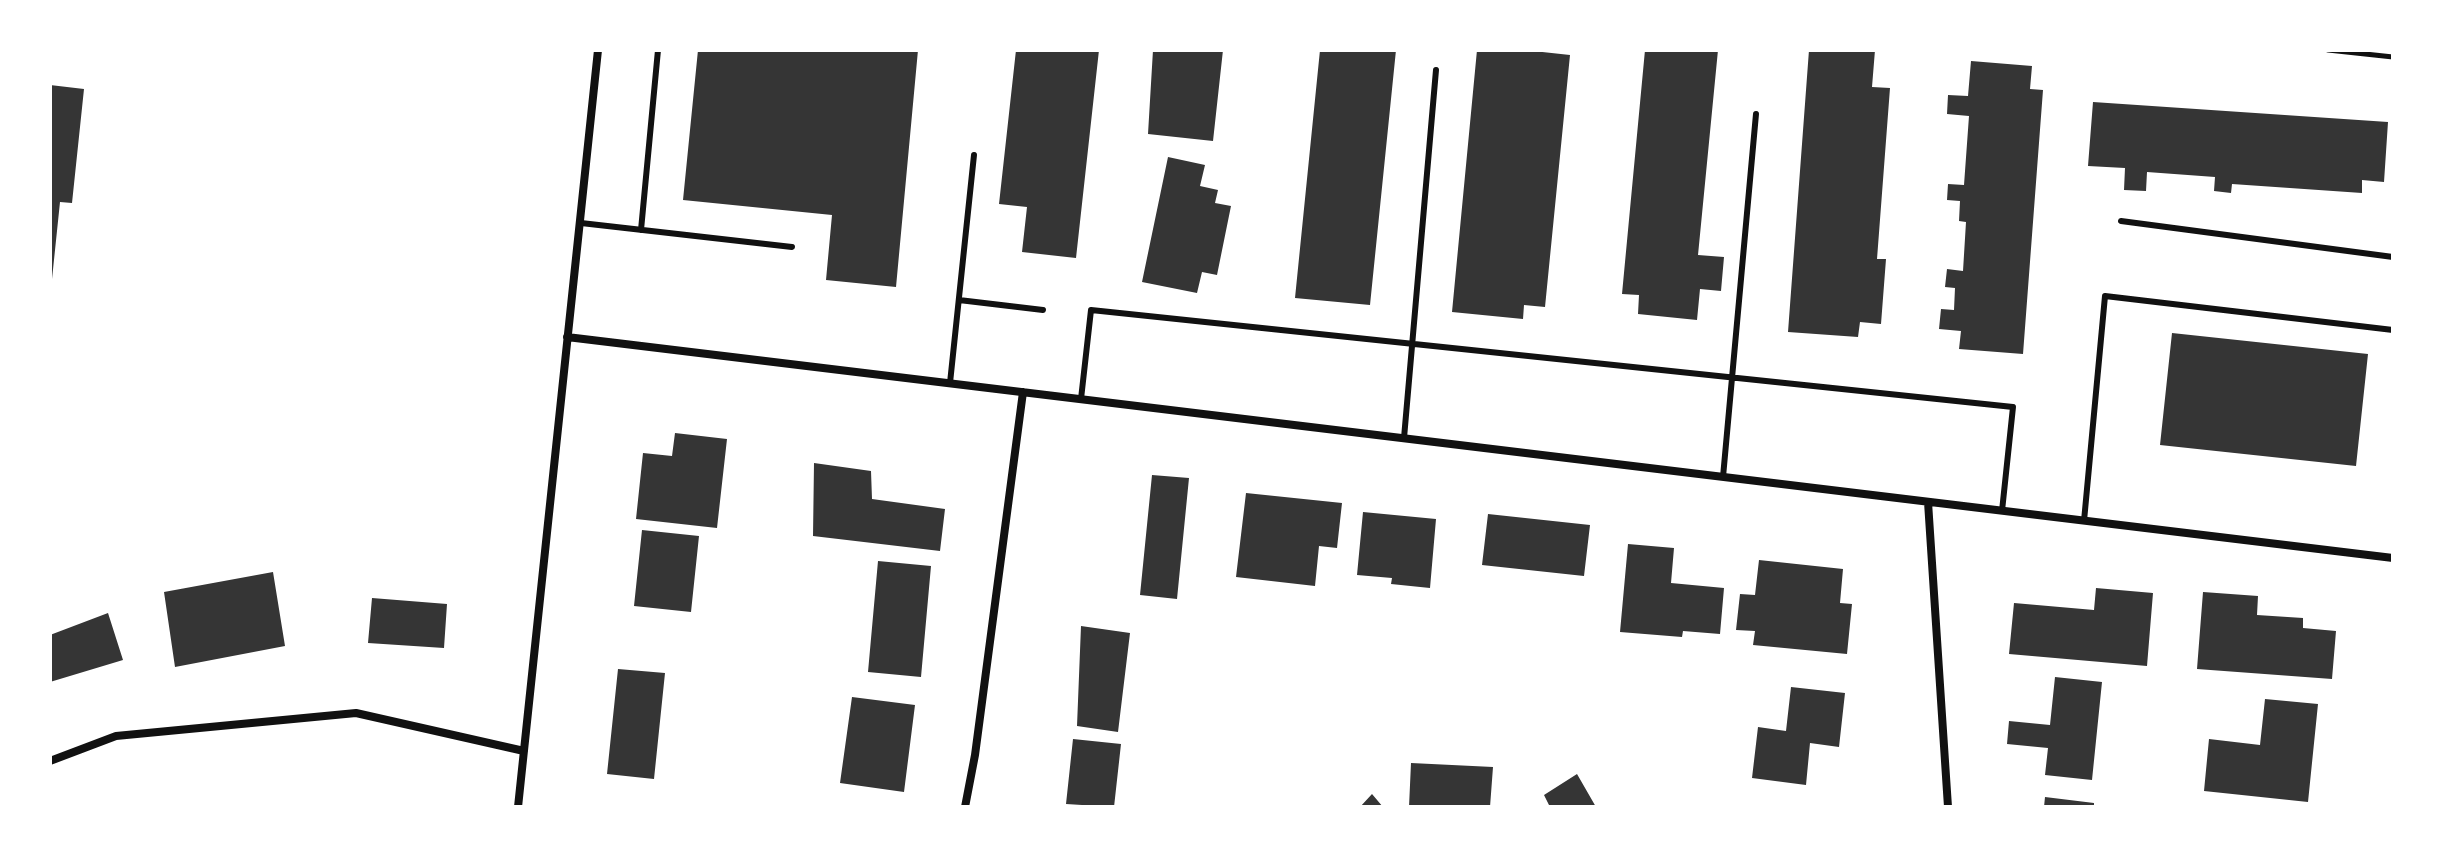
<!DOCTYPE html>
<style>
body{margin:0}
#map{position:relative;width:2443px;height:857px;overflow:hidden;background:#fff;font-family:Montserrat,sans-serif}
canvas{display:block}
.frame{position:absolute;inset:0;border:52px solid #fff;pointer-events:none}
</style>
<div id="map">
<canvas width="2443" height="857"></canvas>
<div class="frame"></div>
</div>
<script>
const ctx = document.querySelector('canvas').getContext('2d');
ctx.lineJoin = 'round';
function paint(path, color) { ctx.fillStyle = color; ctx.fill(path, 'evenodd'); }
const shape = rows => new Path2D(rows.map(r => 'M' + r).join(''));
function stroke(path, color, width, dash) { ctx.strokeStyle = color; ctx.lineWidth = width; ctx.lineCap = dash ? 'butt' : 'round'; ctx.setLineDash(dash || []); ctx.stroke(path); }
paint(shape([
 [698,50,918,50,896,287,826,280,832,215,683,200],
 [1016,50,1099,50,1076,258,1022,252,1027,207,999,204],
 [1153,50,1223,50,1213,141,1148,134],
 [1320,50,1396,50,1370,305,1295,298],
 [1477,50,1524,50,1570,55,1545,307,1524,305,1523,319,1452,312],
 [1645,50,1718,50,1698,255,1724,257,1721,291,1700,289,1697,320,1638,314,1639,295,1622,294],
 [1809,50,1875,50,1872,87,1890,88,1877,259,1886,259,1881,324,1860,322,1858,337,1788,332],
 [1971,61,2032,66,2030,89,2043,90,2023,354,1959,349,1961,331,1939,329,1941,309,1954,310,1955,288,1945,287,1947,269,1963,271,1966,222,1959,221,1960,201,1947,200,1948,184,1964,185,1969,116,1947,114,1948,95,1968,96],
 [50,85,84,89,72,203,60,202,52,279,50,279],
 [2093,102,2388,122,2384,182,2362,180,2362,193,2232,184,2231,193,2214,191,2215,177,2147,172,2146,191,2124,190,2125,168,2088,166],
 [1168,157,1205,165,1200,186,1218,190,1215,203,1231,206,1217,275,1202,272,1197,293,1142,282],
 [2172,333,2368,354,2356,466,2160,445],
 [675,433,727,439,717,528,636,519,643,453,672,456],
 [814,463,871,471,872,499,945,509,940,551,813,536],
 [1152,475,1189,478,1177,599,1140,595],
 [1246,493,1342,503,1337,548,1319,546,1315,586,1236,577],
 [1363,512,1436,519,1430,588,1391,584,1392,578,1357,575],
 [1488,514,1590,525,1584,576,1482,565],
 [642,530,699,536,691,612,634,606],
 [1628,544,1674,548,1671,583,1724,588,1720,634,1683,631,1682,637,1620,632],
 [1759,560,1843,569,1840,603,1852,604,1847,654,1753,645,1755,631,1736,630,1740,594,1755,595],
 [878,561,931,566,921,677,868,672],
 [273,572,285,646,175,667,164,592],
 [2096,588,2153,593,2147,666,2009,654,2014,603,2094,610],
 [2203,592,2258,596,2257,615,2303,618,2303,628,2336,631,2332,679,2197,669],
 [372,598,447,604,444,648,368,643],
 [108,613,123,660,50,682,50,635],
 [1081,626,1130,633,1118,732,1077,726],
 [618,669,665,673,654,779,607,774],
 [2055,677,2102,682,2092,780,2045,775,2048,748,2007,744,2009,721,2050,725],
 [1791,687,1845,693,1839,747,1810,743,1806,785,1752,778,1758,727,1786,731],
 [852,697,915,705,904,792,840,783],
 [2265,699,2318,704,2308,802,2204,791,2209,739,2260,745],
 [1073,739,1121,744,1114,807,1066,804],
 [1411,763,1493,767,1490,807,1409,807],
 [1577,774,1596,807,1550,807,1544,795],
 [1372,794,1383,807,1360,807],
 [2045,797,2094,803,2094,807,2044,807]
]), '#353535');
stroke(shape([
 [2328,50,2393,57]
]), '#111', 5);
stroke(shape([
 [2121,221,2393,257],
 [581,223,792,247],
 [641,230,658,50],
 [959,300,1043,310],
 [950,383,974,155],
 [1081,399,1091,310,2013,407,2002,511],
 [1404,438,1436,70],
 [1723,477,1756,114],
 [2084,521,2105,296,2393,330]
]), '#111', 6);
stroke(shape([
 [567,337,2393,558],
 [1928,502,1948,807],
 [50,761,116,736,356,713,524,751],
 [518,807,598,50],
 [965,807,975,755,1023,392]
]), '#111', 8);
</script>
